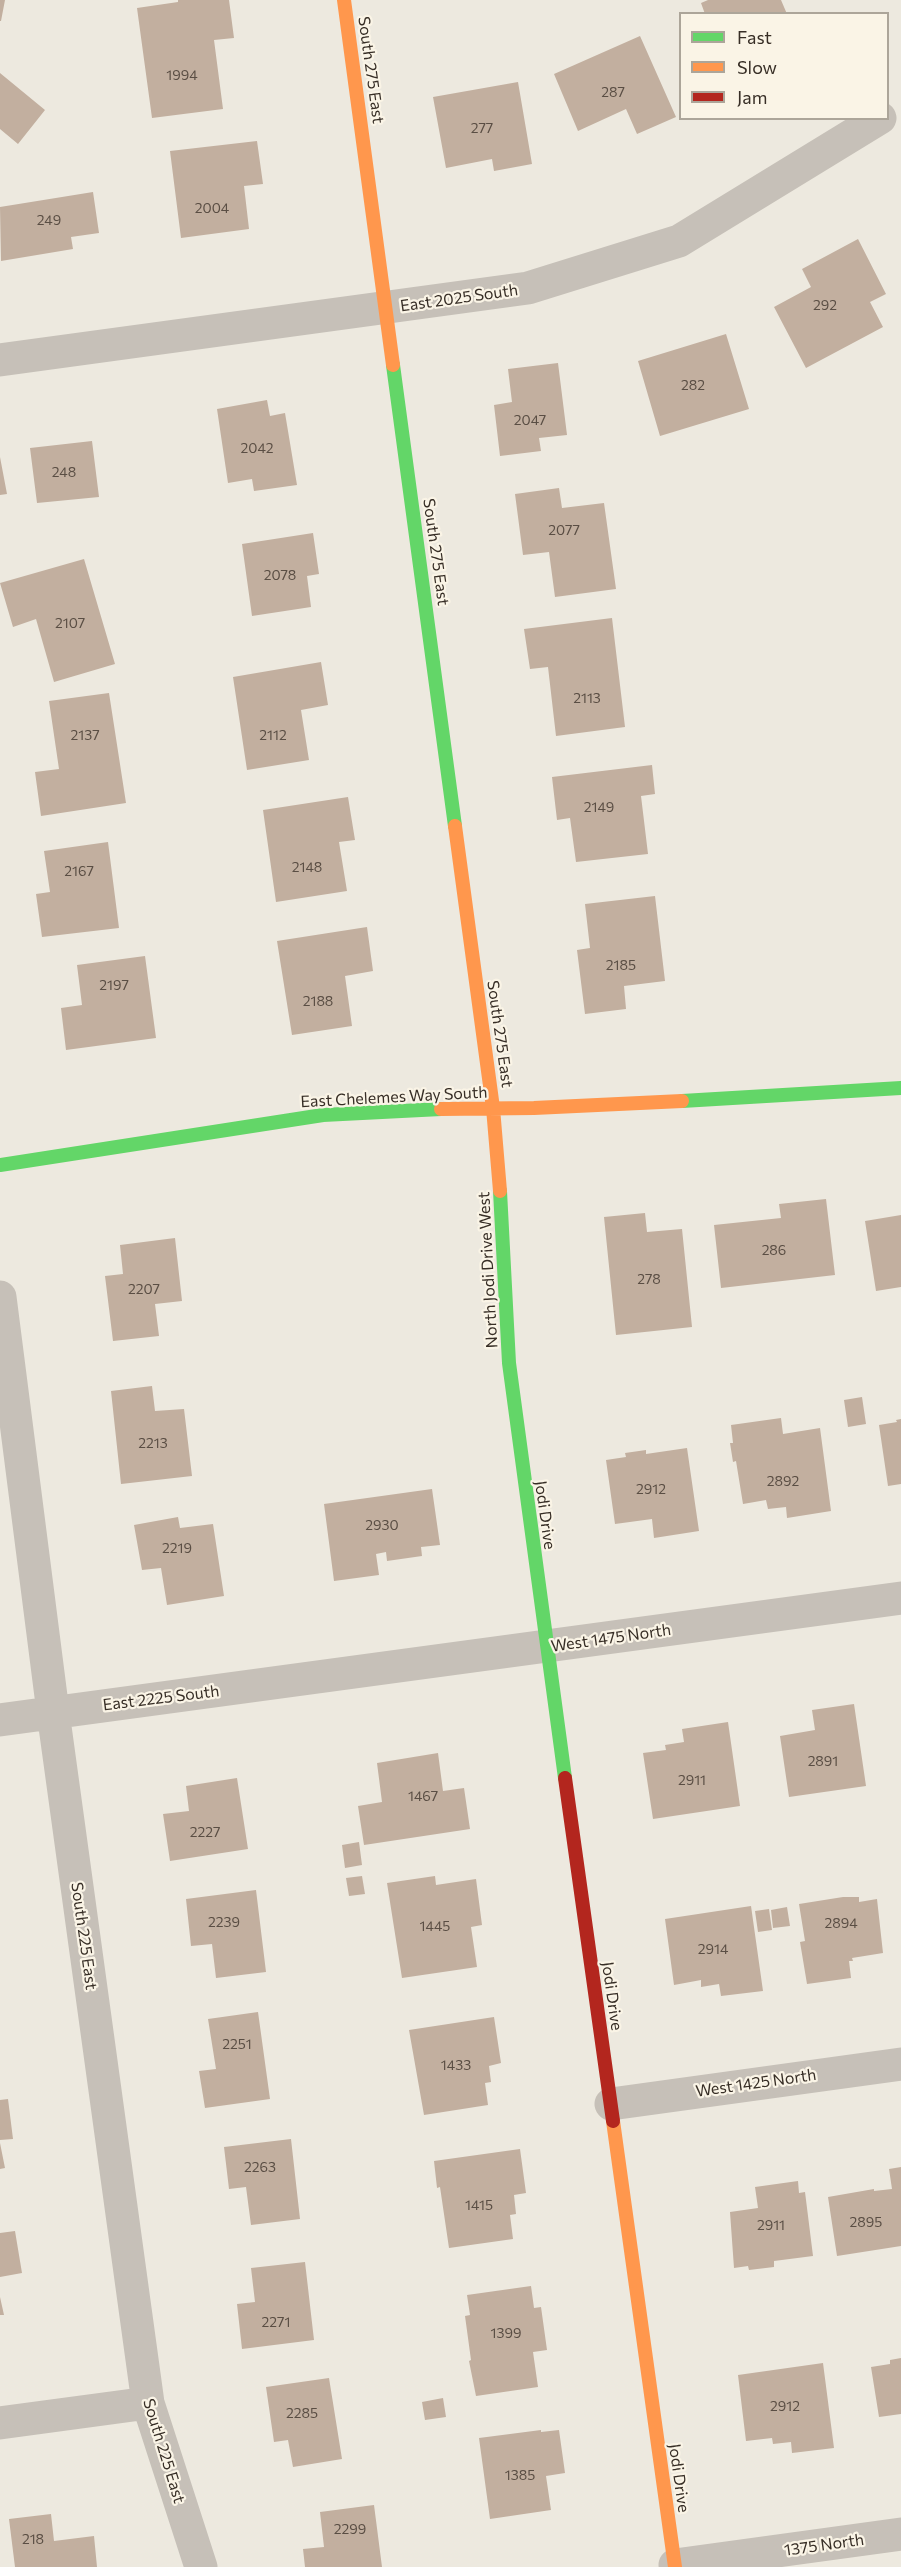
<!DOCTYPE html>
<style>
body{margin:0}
#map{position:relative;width:901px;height:2567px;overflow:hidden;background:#ede9df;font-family:Commissioner,sans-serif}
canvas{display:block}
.legend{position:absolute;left:679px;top:12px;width:210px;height:108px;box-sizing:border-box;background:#faf4e6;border:2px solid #aca599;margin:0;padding:8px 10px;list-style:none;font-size:18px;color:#372e26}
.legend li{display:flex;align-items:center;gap:12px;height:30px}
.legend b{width:30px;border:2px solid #aca599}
</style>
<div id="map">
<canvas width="901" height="2567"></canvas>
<ul class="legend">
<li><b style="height:8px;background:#63d668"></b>Fast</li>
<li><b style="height:8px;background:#ff974d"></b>Slow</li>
<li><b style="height:8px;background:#b3261e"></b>Jam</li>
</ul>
</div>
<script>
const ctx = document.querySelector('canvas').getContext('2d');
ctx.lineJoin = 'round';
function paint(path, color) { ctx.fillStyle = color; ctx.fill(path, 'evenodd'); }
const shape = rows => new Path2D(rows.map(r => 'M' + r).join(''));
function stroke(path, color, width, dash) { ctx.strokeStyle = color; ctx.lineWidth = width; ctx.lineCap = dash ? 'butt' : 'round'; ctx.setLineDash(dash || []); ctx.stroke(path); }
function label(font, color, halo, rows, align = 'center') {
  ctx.font = font + ' Commissioner,sans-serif'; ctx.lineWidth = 4.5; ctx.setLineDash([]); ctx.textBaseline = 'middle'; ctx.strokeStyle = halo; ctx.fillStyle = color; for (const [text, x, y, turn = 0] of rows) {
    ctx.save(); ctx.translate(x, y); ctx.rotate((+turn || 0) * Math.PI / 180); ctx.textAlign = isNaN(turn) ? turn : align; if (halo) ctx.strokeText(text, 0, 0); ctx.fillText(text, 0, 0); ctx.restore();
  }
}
paint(shape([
 [0,0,5,0,1,21,0,21],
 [178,0,229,0,234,38,214,40,223,109,152,118,137,8,178,2],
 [708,0,781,0,787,14,705,14,701,3],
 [640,36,676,117,637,134,626,109,578,131,554,74],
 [0,73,45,110,18,144,0,129],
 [518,82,532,164,494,171,492,159,446,168,433,97],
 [257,141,263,184,244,186,249,229,181,238,170,151],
 [93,192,99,233,71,237,73,249,1,261,0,207],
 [858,239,886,294,870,302,883,327,806,368,774,307,811,287,802,269],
 [726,334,749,409,660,436,638,361],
 [558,363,567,435,539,438,541,451,500,456,494,405,512,402,508,369],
 [267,400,270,416,285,413,297,485,254,491,252,479,228,483,217,409],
 [92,441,99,497,37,503,30,448],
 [0,457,7,494,0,495],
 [559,488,562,508,604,503,616,589,555,597,549,552,523,555,515,494],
 [313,533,319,574,307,576,311,607,252,616,242,544],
 [84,559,115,664,54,682,36,619,13,627,0,583],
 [612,618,625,727,556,736,548,667,530,669,524,629],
 [321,662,328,705,301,710,309,760,247,770,233,677],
 [109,693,126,803,41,816,35,772,59,769,49,701],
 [652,765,655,794,641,796,648,854,576,862,570,818,557,820,552,777],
 [348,797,355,840,339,842,347,891,276,902,263,810],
 [108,842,119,928,42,937,36,894,50,892,44,851],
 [655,896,665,981,624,986,626,1009,585,1014,577,950,590,948,585,904],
 [367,927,373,971,345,976,352,1026,292,1035,277,941],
 [145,956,156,1038,66,1050,61,1008,82,1005,77,965],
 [826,1199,835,1275,721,1288,714,1225,781,1218,779,1204],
 [645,1213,647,1232,682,1229,692,1327,616,1335,604,1217],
 [901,1215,901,1287,876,1291,865,1221],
 [175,1238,182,1301,155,1304,159,1336,113,1341,105,1276,123,1274,120,1245],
 [152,1386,155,1411,184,1409,192,1476,121,1484,111,1391],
 [862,1397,866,1424,848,1427,844,1400],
 [781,1418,783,1434,820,1428,831,1511,787,1518,786,1507,768,1509,766,1500,743,1504,736,1461,733,1462,730,1443,733,1443,731,1425],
 [901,1419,901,1484,888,1486,879,1425,897,1422,896,1420],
 [687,1448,699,1531,654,1538,652,1519,615,1524,606,1460,626,1457,625,1453,646,1450,646,1454],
 [432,1489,440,1545,421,1547,422,1556,387,1561,386,1552,376,1554,379,1575,334,1581,324,1504],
 [178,1517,180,1528,213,1524,224,1596,167,1605,161,1568,142,1570,134,1525],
 [854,1704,866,1786,789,1797,780,1736,815,1730,812,1710],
 [728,1722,740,1806,653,1819,643,1753,666,1750,665,1745,684,1742,682,1729],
 [438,1753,443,1791,464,1788,470,1829,364,1845,358,1806,382,1802,377,1763],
 [237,1778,248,1849,170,1861,163,1814,189,1811,186,1786],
 [359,1842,362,1865,345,1868,342,1845],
 [362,1876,365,1894,349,1896,346,1878],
 [435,1876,436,1885,476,1879,482,1925,471,1927,477,1967,402,1978,387,1883],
 [256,1890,266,1972,216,1978,212,1944,191,1946,186,1899],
 [843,1897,859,1897,859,1902,877,1899,883,1953,852,1958,853,1961,849,1961,851,1978,807,1984,800,1942,805,1941,799,1904],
 [751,1906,763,1991,721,1996,719,1984,701,1987,701,1980,674,1985,665,1919],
 [787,1907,790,1926,773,1928,771,1910],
 [769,1909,772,1930,758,1932,755,1911],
 [258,2012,270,2099,205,2108,199,2071,216,2069,208,2019],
 [494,2017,501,2063,489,2066,491,2082,485,2083,488,2105,424,2115,409,2030],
 [8,2099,13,2139,0,2140,0,2100],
 [291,2139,300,2219,251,2225,246,2187,229,2189,224,2147],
 [0,2143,5,2168,0,2169],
 [520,2149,526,2193,514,2195,516,2214,510,2215,513,2239,449,2248,440,2187,437,2188,434,2161],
 [901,2167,901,2246,837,2256,828,2197,874,2189,874,2191,892,2189,889,2169],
 [798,2181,799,2193,805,2192,813,2256,774,2261,774,2267,749,2270,748,2266,734,2268,730,2212,758,2208,755,2187],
 [15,2231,22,2273,0,2277,0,2233],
 [305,2262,314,2340,242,2349,237,2304,255,2302,251,2268],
 [531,2286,534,2308,541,2307,547,2350,533,2352,538,2387,476,2396,469,2361,471,2360,465,2316,470,2315,467,2295],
 [0,2297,4,2315,0,2315],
 [901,2358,901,2414,879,2417,871,2367,890,2364,890,2360],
 [823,2363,834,2448,792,2453,791,2442,773,2444,772,2438,746,2441,738,2375],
 [329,2378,342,2459,293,2467,288,2440,274,2442,266,2387],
 [443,2398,446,2417,425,2420,422,2402],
 [541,2430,541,2432,559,2430,565,2473,546,2476,551,2510,490,2519,479,2438],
 [374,2505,382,2567,305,2567,303,2549,324,2547,320,2512],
 [51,2514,54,2541,94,2536,97,2567,15,2567,9,2519]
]), '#c2af9f');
stroke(shape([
 [0,360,528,288,679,241,880,118],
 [0,1297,53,1712,148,2403,201,2567],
 [0,1720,901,1598],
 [611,2104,901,2064],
 [0,2423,148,2403],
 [675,2565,901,2534]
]), '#c6c0b8', 33);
stroke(shape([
 [393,365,455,826],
 [682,1101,901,1088],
 [0,1165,323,1115,441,1109],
 [500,1191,509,1363,565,1778]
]), '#63d668', 14);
stroke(shape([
 [344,0,393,365],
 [455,826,493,1108,500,1191],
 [441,1109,534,1108,682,1101],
 [613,2121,675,2567]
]), '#ff974d', 14);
stroke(shape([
 [565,1778,613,2121]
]), '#b3261e', 14);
label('14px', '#5a4e44', null, [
 ["1994",182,75],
 ["287",613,92],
 ["277",482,128],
 ["2004",212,208],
 ["249",49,220],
 ["292",825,305],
 ["282",693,385],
 ["2047",530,420],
 ["2042",257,448],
 ["248",64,472],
 ["2077",564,530],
 ["2078",280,575],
 ["2107",70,623],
 ["2113",587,698],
 ["2137",85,735],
 ["2112",273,735],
 ["2149",599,807],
 ["2148",307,867],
 ["2167",79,871],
 ["2185",621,965],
 ["2197",114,985],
 ["2188",318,1001],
 ["286",774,1250],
 ["278",649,1279],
 ["2207",144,1289],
 ["2213",153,1443],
 ["2892",783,1481],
 ["2912",651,1489],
 ["2930",382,1525],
 ["2219",177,1548],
 ["2891",823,1761],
 ["2911",692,1780],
 ["1467",423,1796],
 ["2227",205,1832],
 ["2239",224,1922],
 ["2894",841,1923],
 ["1445",435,1926],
 ["2914",713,1949],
 ["2251",237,2044],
 ["1433",456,2065],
 ["2263",260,2167],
 ["1415",479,2205],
 ["2895",866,2222],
 ["2911",771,2225],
 ["2271",276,2322],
 ["1399",506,2333],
 ["2912",785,2406],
 ["2285",302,2413],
 ["1385",520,2475],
 ["2299",350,2529],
 ["218",33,2539]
]);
label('16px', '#372e26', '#faf4e6', [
 ["South 275 East",371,70,82],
 ["East 2025 South",459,298,-8],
 ["South 275 East",436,552,82],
 ["South 275 East",500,1034,82],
 ["East Chelemes Way South",394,1097,-3],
 ["North Jodi Drive West",488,1270,-93],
 ["Jodi Drive",545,1515,82],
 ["West 1475 North",611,1638,-8],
 ["East 2225 South",161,1698,-7],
 ["South 225 East",84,1936,82],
 ["Jodi Drive",612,1996,82],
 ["West 1425 North",756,2083,-8],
 ["South 225 East",164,2451,73],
 ["Jodi Drive",679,2478,82],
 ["1375 North",824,2545,-8]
]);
</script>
